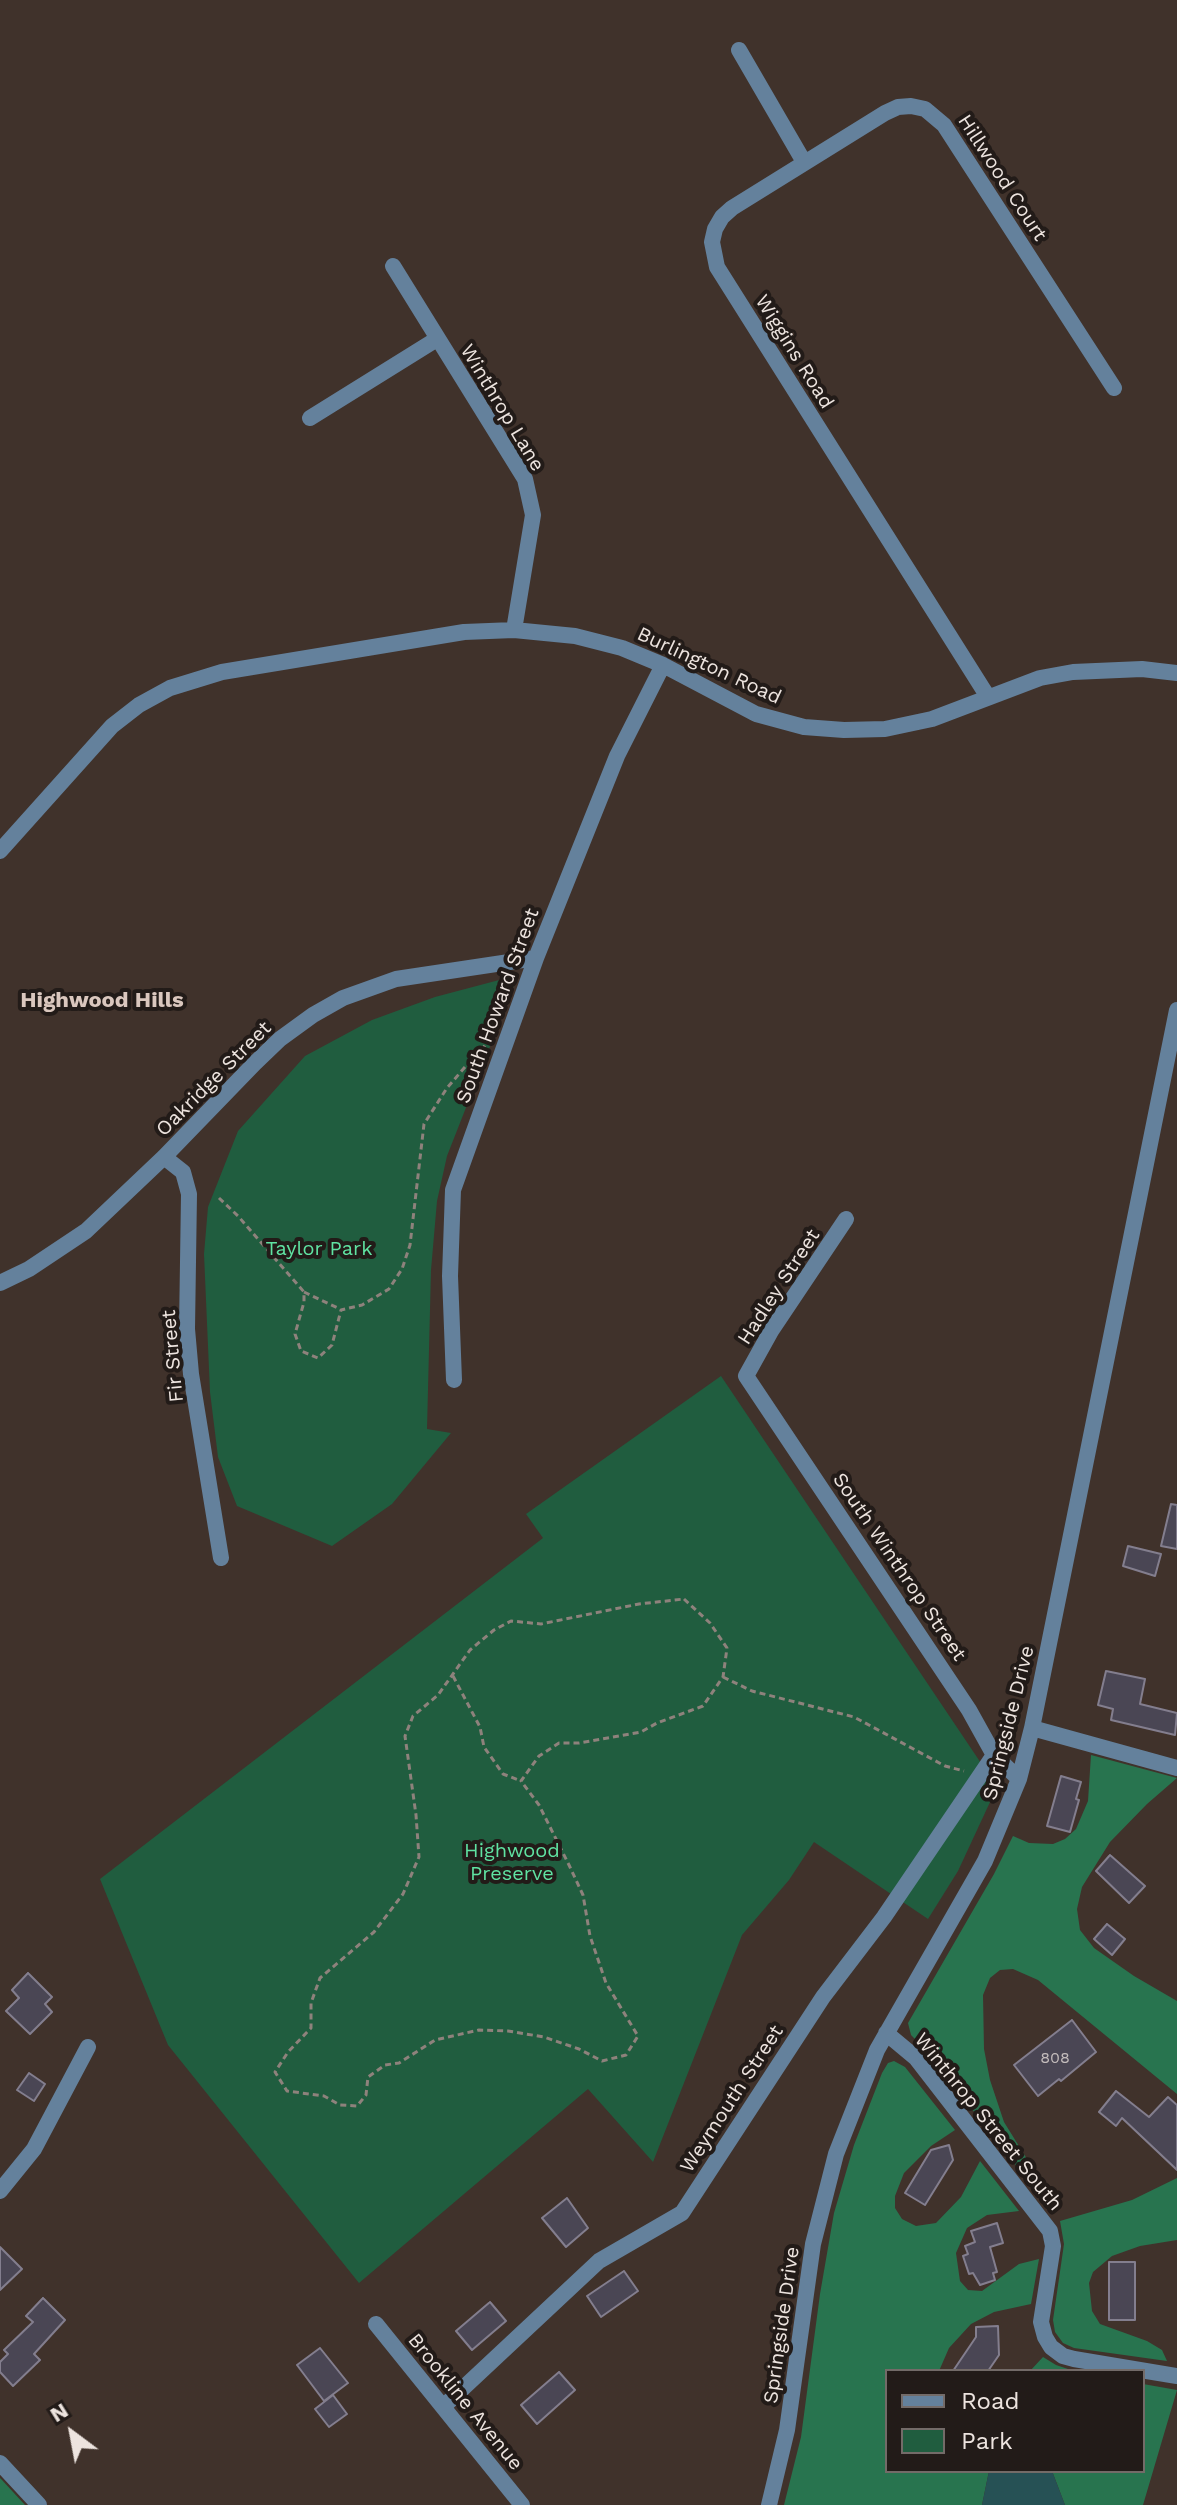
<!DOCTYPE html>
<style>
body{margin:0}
#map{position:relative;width:1177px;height:2505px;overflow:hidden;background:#40322b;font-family:"Work Sans",sans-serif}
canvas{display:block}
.legend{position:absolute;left:885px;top:2369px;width:260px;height:104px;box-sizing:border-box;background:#221b18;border:2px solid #736b68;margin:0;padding:10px 14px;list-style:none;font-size:24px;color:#ede4df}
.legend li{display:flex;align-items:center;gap:16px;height:40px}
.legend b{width:40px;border:2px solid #736b68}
.north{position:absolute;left:32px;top:2393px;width:80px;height:80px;-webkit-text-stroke:6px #221b18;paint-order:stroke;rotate:328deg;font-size:22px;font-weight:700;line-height:32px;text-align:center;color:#ede4df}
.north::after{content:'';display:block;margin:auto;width:28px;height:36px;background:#ede4df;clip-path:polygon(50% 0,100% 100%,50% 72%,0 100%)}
</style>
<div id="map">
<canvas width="1177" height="2505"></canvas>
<ul class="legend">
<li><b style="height:10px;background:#64819c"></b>Road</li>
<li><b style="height:22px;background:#205d3f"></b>Park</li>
</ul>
<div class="north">N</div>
</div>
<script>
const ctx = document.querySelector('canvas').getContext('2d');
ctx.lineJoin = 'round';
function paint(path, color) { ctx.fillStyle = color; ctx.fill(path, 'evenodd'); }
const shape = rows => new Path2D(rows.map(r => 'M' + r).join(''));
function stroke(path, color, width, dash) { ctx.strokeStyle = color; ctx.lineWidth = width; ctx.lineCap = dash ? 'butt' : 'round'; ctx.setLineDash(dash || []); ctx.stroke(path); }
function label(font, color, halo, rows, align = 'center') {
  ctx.font = font + ' "Work Sans",sans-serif'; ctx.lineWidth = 8; ctx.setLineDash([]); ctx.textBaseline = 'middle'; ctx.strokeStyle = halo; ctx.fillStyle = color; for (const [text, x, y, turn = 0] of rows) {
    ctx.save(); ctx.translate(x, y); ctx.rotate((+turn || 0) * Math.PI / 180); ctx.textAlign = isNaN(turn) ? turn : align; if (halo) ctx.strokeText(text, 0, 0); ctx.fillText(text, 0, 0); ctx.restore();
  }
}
paint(shape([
 [518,975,447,1156,437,1201,431,1270,427,1429,451,1433,392,1504,332,1546,237,1506,218,1457,210,1392,204,1254,208,1207,238,1131,305,1056,372,1020,435,997],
 [721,1376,997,1787,958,1871,928,1919,814,1842,789,1880,742,1935,653,2162,588,2089,359,2283,168,2045,100,1879,543,1538,526,1514]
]), '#205d3f');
paint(shape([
 [1091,1755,1177,1778,1147,1804,1110,1842,1082,1887,1077,1909,1080,1930,1094,1948,1134,1976,1177,2001,1177,2094,1038,1980,1013,1969,1000,1970,990,1978,983,1995,984,2049,990,2080,1004,2122,1035,2172,1036,2180,1031,2185,926,2050,911,2035,908,2023,994,1874,1013,1836,1029,1843,1053,1844,1065,1839,1076,1829,1088,1801],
 [894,2061,905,2067,955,2130,931,2146,904,2173,895,2196,895,2208,902,2219,916,2226,936,2223,961,2197,980,2161,1019,2211,987,2215,967,2228,956,2253,960,2281,968,2290,982,2291,1019,2264,1039,2259,1031,2304,994,2312,971,2324,949,2348,939,2371,887,2371,887,2471,989,2471,982,2505,784,2505,801,2437,820,2294,834,2213,854,2145,882,2073,888,2063],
 [1177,2178,1177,2240,1140,2246,1112,2256,1093,2272,1089,2283,1092,2311,1100,2324,1147,2341,1162,2350,1167,2361,1074,2348,1063,2343,1055,2332,1053,2320,1064,2244,1060,2221,1132,2200],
 [1043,2357,1056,2365,1074,2371,1030,2371],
 [1143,2384,1177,2390,1143,2505,1065,2505,1052,2471,1143,2471],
 [0,2478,2,2480,25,2505,0,2505]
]), '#28744f');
paint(shape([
 [989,2471,1052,2471,1065,2505,982,2505]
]), '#265155');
const building = shape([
 [1171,1504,1177,1505,1177,1549,1161,1546,1171,1504],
 [1128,1546,1161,1554,1155,1576,1123,1566,1128,1546],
 [1106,1671,1145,1679,1140,1704,1177,1713,1175,1735,1111,1720,1113,1709,1098,1705,1106,1671],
 [1061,1776,1081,1782,1076,1799,1079,1800,1070,1832,1047,1826,1061,1776],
 [1110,1855,1145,1886,1129,1903,1096,1871,1110,1855],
 [1107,1924,1125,1939,1112,1955,1094,1939,1107,1924],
 [28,1973,52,1997,45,2004,52,2012,30,2034,6,2011,19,1998,12,1990,28,1973],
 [1072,2020,1096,2052,1061,2081,1059,2079,1038,2096,1014,2065,1072,2020],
 [29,2073,45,2084,34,2101,17,2090,29,2073],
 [1116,2091,1149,2117,1168,2097,1177,2105,1177,2170,1122,2118,1116,2126,1099,2112,1116,2091],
 [949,2145,953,2160,925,2205,905,2193,931,2150,949,2145],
 [567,2198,588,2228,566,2247,542,2218,567,2198],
 [997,2223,1003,2243,990,2247,997,2272,993,2273,995,2280,980,2285,973,2273,969,2274,963,2256,968,2254,965,2246,975,2242,971,2231,997,2223],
 [0,2247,22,2269,0,2290,0,2247],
 [1109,2262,1135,2262,1135,2320,1109,2320,1109,2262],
 [624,2271,638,2291,601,2317,587,2296,624,2271],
 [43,2298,65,2320,34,2354,40,2360,13,2386,0,2372,0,2362,8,2354,4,2350,33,2322,26,2316,43,2298],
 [490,2302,506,2321,472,2350,456,2331,490,2302],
 [998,2326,999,2355,988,2371,953,2371,976,2337,976,2327,998,2326],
 [320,2348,348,2383,324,2401,297,2365,320,2348],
 [559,2372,575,2390,537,2424,521,2405,559,2372],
 [333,2395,347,2414,329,2427,315,2409,333,2395]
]);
paint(building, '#4a4654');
stroke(building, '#837e8e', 2);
stroke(shape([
 [489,1039,486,1021,506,979],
 [219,1198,238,1216,304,1292,304,1302,295,1334,301,1351,318,1358,332,1345,341,1310,362,1305,389,1289,402,1269,410,1245,424,1124,447,1088,465,1067,475,1061,485,1045],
 [304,1292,340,1309],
 [684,1599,710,1623,727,1648,723,1677,703,1706,657,1723,641,1732,579,1743,559,1743,539,1756,521,1781,539,1805,569,1865,583,1895,590,1936,606,1983,638,2036,626,2055,602,2061,579,2049,544,2037,508,2031,479,2030,435,2040,399,2063,385,2065,368,2077,366,2095,357,2106,340,2105,324,2096,287,2091,275,2072,288,2052,311,2028,311,2003,320,1978,374,1932,403,1894,419,1857,416,1815,405,1736,413,1716,438,1695,470,1650,494,1630,511,1621,541,1624,639,1604,684,1599],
 [453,1676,480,1727,484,1747,503,1774,521,1781],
 [723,1677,752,1691,854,1717,945,1766,964,1771]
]), '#8e827c', 3, [6, 4]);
stroke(shape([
 [739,50,804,162],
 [393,266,525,479,533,515,514,630],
 [310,418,437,339],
 [988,697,717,267,712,242,715,229,722,217,732,208,885,113,898,107,911,106,925,109,944,125,1114,388],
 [0,851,112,726,139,705,170,688,222,672,464,632,514,630,575,636,622,648,663,665,756,714,804,727,844,730,885,729,932,719,1040,678,1073,672,1142,669,1177,673],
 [164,1157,183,1172,189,1194,187,1329,191,1374,221,1558],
 [846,1219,771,1331,746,1376,969,1710,994,1755,1019,1779],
 [0,1283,29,1269,86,1231,164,1157,255,1063,280,1039,313,1015,343,998,396,979,536,958],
 [454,1380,450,1276,453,1190,536,958,617,756,663,665],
 [1032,1728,1177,1768],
 [886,2033,916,2058,1050,2231,1053,2246,1041,2322,1045,2337,1051,2347,1063,2356,1074,2359,1177,2376],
 [0,2191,34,2149,88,2047],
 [376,2324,522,2505],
 [444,2406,599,2261,682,2213,823,1997,884,1917,994,1755],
 [769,2505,787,2430,813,2244,836,2154,877,2050,985,1861,1019,1779,1032,1728,1177,1010]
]), '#64819c', 16);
stroke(shape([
 [0,2463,39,2505]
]), '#64819c', 16);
label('16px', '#c4bcbc', null, [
 ["808",1055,2058]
]);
label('20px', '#ede4df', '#221b18', [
 ["Hillwood Court",1002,178,57],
 ["Wiggins Road",794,352,58],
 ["Winthrop Lane",502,408,59],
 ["Burlington Road",709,666,25],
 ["South Howard Street",498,1006,-70],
 ["Oakridge Street",214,1079,-45],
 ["Hadley Street",779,1287,-57],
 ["Fir Street",173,1356,-95],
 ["South Winthrop Street",899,1567,56],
 ["Springside Drive",1009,1723,-76],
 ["Weymouth Street",732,2099,-57],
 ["Winthrop Street South",988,2122,51],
 ["Springside Drive",782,2325,-82],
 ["Brookline Avenue",465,2402,51]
]);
label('20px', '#60e3a2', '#221b18', [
 ["Taylor Park",319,1249],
 ["Highwood",512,1851],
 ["Preserve",512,1874]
]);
label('bold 22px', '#dac7be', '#221b18', [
 ["Highwood Hills",102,1001]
]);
</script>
